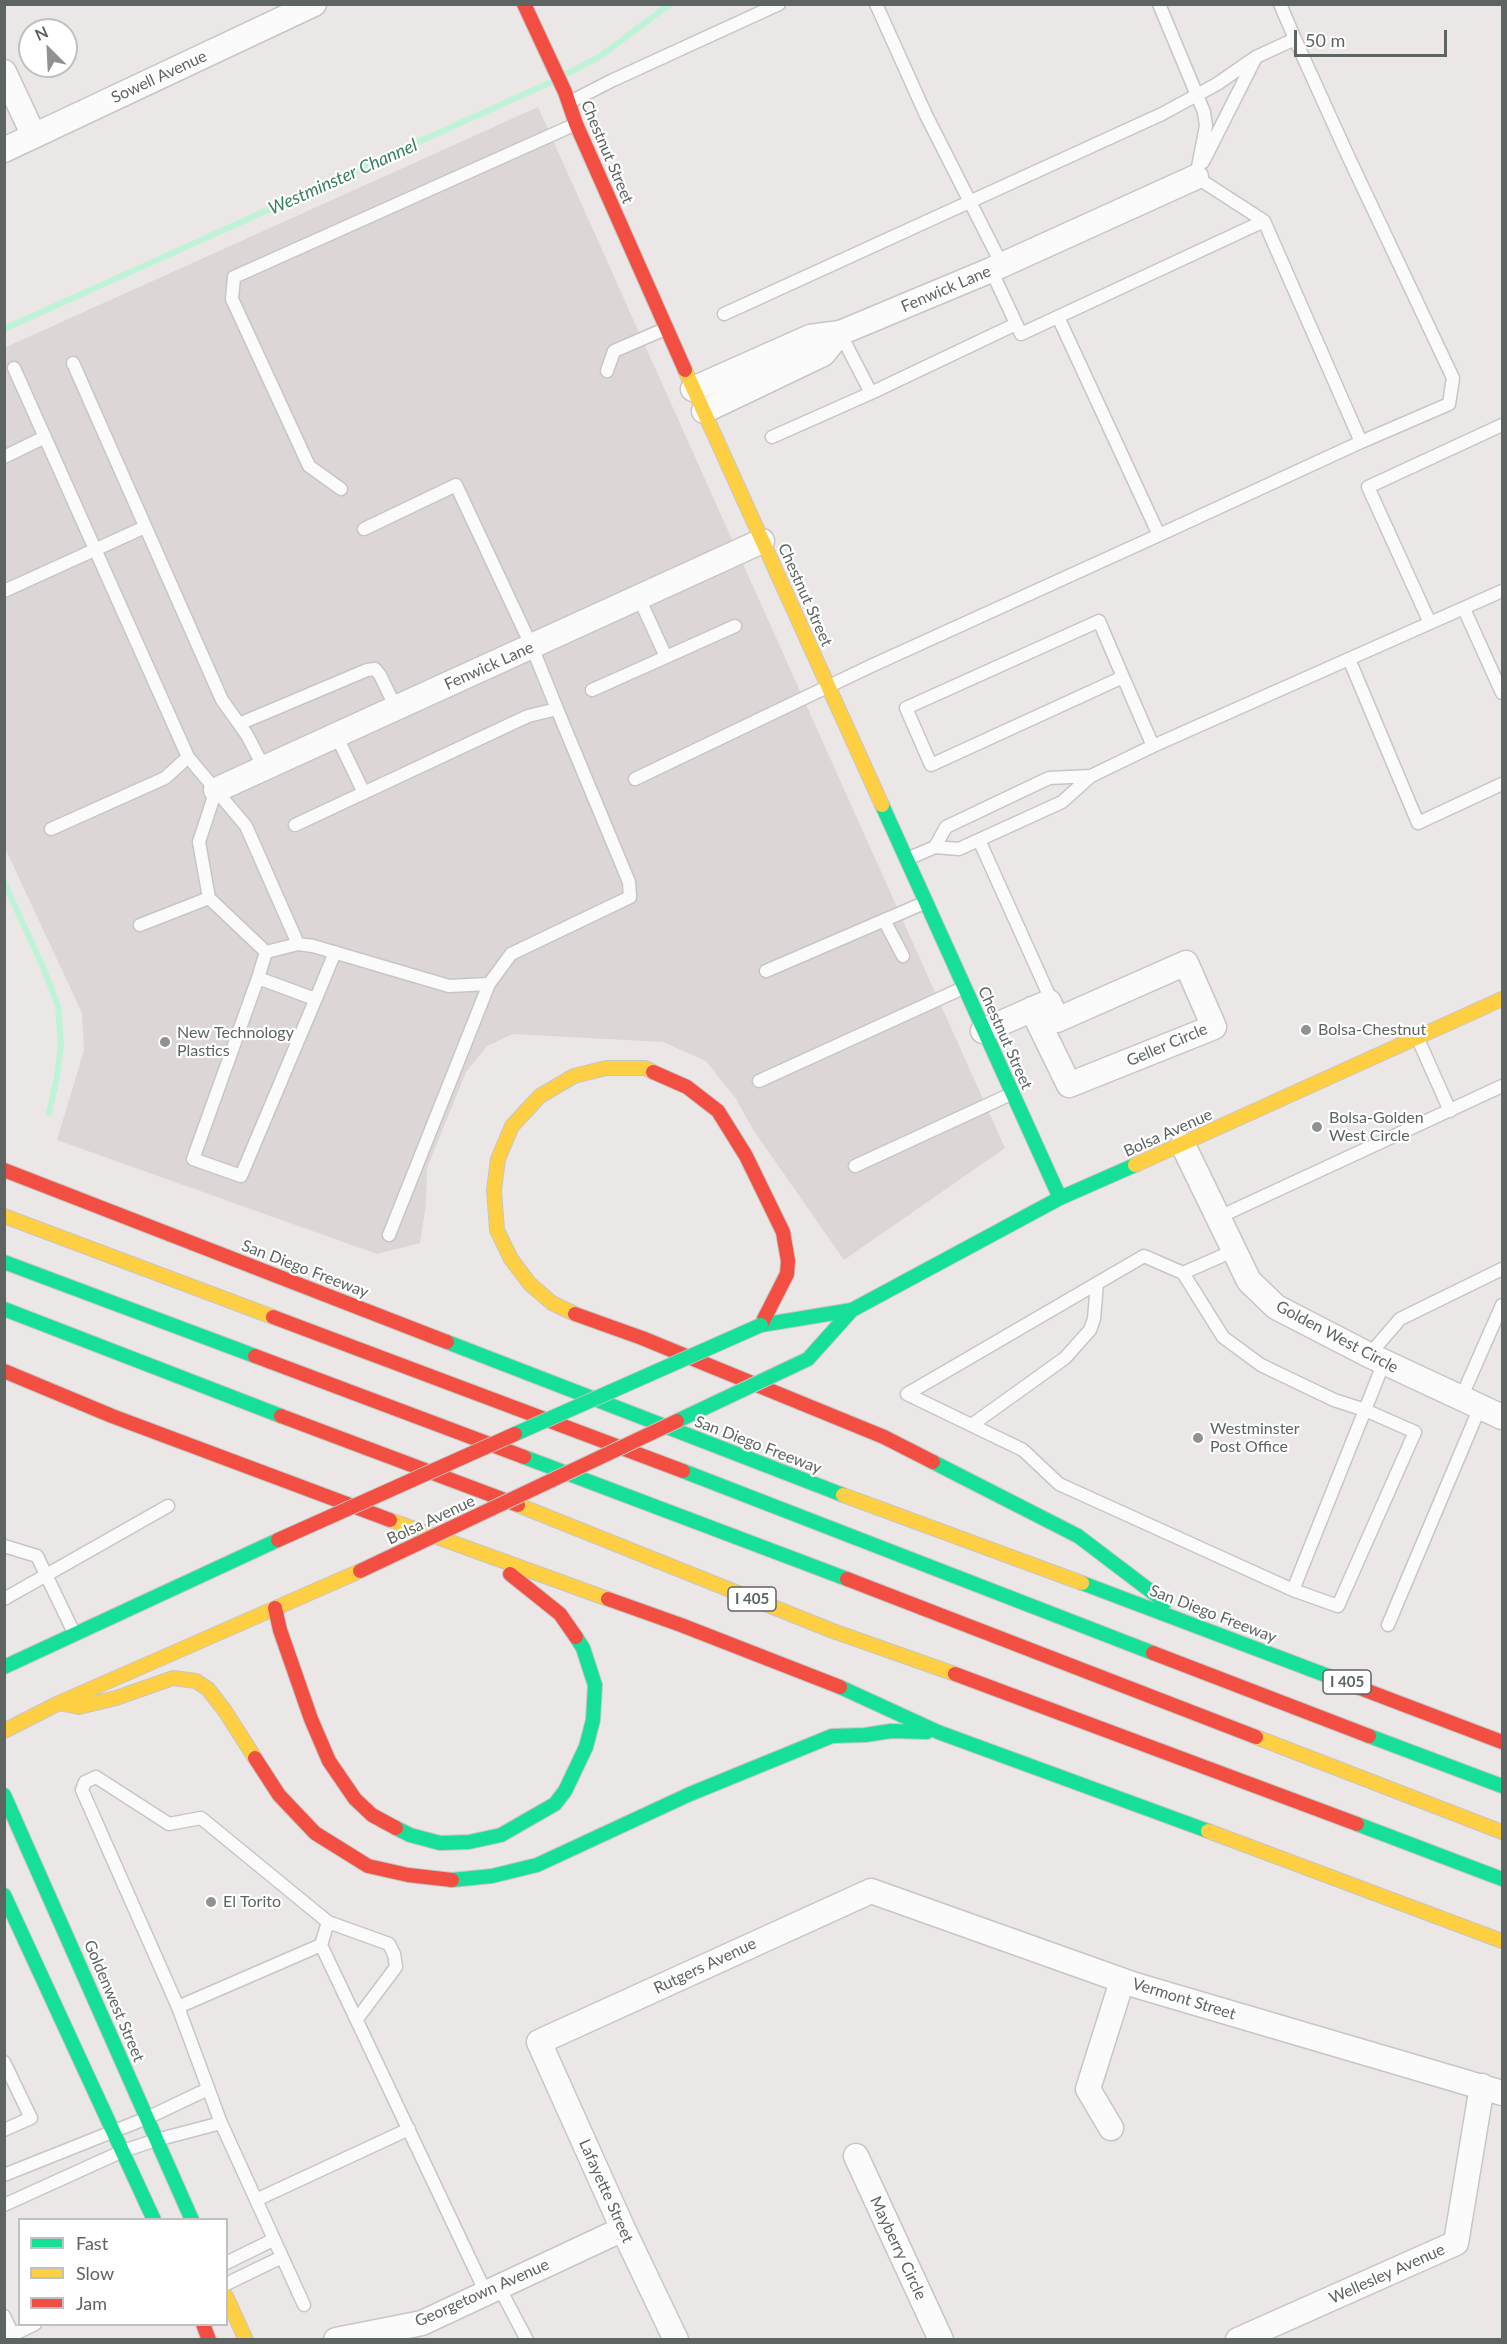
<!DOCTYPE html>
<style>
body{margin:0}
#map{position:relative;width:1507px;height:2344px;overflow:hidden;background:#ece7e7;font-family:Lato,sans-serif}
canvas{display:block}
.frame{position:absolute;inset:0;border:6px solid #5d6461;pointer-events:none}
.legend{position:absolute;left:18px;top:2218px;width:210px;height:108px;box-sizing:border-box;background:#fff;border:2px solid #bec1c0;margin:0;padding:8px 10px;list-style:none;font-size:18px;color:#5d6461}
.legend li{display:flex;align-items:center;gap:12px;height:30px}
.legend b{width:30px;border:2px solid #bec1c0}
.north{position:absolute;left:18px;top:18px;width:60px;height:60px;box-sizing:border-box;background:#fff;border:2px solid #bec1c0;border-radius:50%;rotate:336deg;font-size:16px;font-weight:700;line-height:24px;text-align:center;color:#5d6461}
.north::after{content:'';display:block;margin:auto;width:21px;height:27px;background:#8f9290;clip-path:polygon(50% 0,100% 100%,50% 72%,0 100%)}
.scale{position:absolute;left:1294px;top:30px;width:153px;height:27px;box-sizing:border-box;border:3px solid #5d6461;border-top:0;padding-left:8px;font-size:18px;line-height:21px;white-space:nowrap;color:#5d6461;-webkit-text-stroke:4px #fff;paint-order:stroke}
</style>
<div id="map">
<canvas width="1507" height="2344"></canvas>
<div class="frame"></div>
<ul class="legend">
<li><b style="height:8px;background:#16e098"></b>Fast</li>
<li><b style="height:8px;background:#ffcf43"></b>Slow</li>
<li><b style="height:8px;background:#f24e42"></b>Jam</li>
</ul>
<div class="north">N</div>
<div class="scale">50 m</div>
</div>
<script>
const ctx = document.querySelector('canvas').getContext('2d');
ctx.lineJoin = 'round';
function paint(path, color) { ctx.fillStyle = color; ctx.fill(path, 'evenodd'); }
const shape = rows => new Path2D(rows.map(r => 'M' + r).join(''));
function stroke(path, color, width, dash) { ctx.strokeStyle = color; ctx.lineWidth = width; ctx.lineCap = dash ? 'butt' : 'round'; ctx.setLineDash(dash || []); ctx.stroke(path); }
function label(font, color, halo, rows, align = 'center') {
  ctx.font = font + ' Lato,sans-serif'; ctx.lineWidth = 4.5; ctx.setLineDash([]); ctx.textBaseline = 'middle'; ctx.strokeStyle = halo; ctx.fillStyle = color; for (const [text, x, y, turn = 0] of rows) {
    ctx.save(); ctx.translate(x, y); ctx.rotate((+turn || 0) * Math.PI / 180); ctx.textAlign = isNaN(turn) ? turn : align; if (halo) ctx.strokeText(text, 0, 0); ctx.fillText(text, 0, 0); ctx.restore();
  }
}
paint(shape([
 [538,107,1005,1148,844,1260,754,1131,736,1099,706,1061,663,1042,513,1034,487,1046,466,1072,427,1168,426,1204,420,1243,377,1254,57,1140,84,1050,82,1013,5,848,4,348]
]), '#dcd7d6');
stroke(shape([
 [566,74,599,57,670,4],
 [4,329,549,83],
 [4,882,43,967,58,1006,61,1044,57,1077,49,1113]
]), '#bef3d7', 6);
const lane = shape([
 [876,4,926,115,1002,265],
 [1159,4,1204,112,1206,126,1196,177],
 [1295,39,1348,156,1453,378,1449,404,1361,442],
 [570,102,611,81,779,4],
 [1203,162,1256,57],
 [1196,177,1264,221],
 [991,270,1021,334,1264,221,1361,442,1159,535,1058,317],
 [724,314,1162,114,1217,84,1256,57,1295,39,1280,4],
 [840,333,871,393],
 [73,363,222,700,247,735,264,768],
 [14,368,188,757,246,826,298,944,313,946,449,986,489,984,511,954,630,897,629,882,557,709,528,716,295,825],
 [607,371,614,351,665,329],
 [772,437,871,393,1016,324],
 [4,457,45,437],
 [341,489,309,466,232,299,234,277,576,124],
 [364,529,456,485,532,647,557,709],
 [4,591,145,527],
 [639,598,666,657,735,626],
 [1464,609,1502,693],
 [1430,623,1368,487,1502,425],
 [1349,659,1418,823,1502,784],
 [1123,677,931,765,906,708,1099,621,1123,677,1153,746],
 [592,690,666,657],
 [239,724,367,670,375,669,380,675,396,708],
 [336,735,364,793],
 [635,779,871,666,1159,535],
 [216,790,199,842,209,898,266,952,298,944],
 [51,829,165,778,188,757],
 [979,840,1048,993,1049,1002],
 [935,847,946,827,1049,778,1091,776],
 [907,859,935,847,959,849,1062,802,1091,776,1153,746,1502,591],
 [884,920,903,956],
 [140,925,209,898],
 [766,971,924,903],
 [258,978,266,952],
 [315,999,258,978,193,1159,241,1176,322,984,335,952],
 [1418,1039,1450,1111],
 [759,1081,963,988],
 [855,1166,1011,1094],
 [1217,1218,1502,1086],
 [389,1235,489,984],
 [1183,1273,1233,1251],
 [1369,1355,1400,1319,1502,1269],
 [1461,1398,1502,1305],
 [973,1424,1065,1358,1090,1330,1094,1319,1097,1283],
 [4,1546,37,1556,74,1633],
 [1293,1590,1338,1606,1415,1432,1365,1410,1334,1400,1261,1365,1223,1337,1183,1273,1144,1256,907,1394,1023,1450,1059,1484,1293,1590,1365,1410,1384,1362],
 [4,1599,168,1506],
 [1388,1625,1480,1407],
 [321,1945,486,2293],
 [178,2007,321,1945,328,1922],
 [4,2062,31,2118,4,2130],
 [4,2175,147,2118,208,2089],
 [256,2200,409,2129],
 [4,2205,123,2151,156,2140,221,2123],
 [226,2263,273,2240],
 [226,2284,282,2257],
 [499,2287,527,2340],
 [304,2305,221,2123,178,2007,82,1790,85,1782,96,1777,169,1824,201,1818,328,1922,389,1944,394,1954,396,1967,357,2019],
 [4,2316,13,2335],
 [4,2339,35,2324]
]);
const street = shape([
 [4,72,34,136],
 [4,150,314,4],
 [693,389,810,337,840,333],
 [704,411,823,354,840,333,991,270,1196,177],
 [216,790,762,541],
 [983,1031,1049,1002,1057,1020,1186,963,1214,1027,1069,1085,1032,1009],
 [1183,1145,1249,1281,1276,1307,1369,1355,1502,1417],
 [1111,2128,1088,2089,1122,1981],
 [856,2156,941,2340],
 [336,2340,422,2323,623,2229],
 [676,2340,623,2229,539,2042,871,1891,1135,1985,1502,2093],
 [1238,2340,1456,2243,1482,2086]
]);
const fast = shape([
 [882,805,1060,1198],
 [4,1262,255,1356],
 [4,1309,281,1416],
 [761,1325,852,1310,1060,1198,1135,1165],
 [447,1342,843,1495],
 [808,1359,852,1310],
 [524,1457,847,1579],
 [933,1462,1078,1536,1165,1602],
 [683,1471,1153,1653],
 [1082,1583,1344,1682],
 [4,1667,278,1540],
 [840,1687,938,1732,1208,1831],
 [1369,1736,1502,1786],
 [4,1795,192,2220],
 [1357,1824,1502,1879],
 [396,1828,410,1835,440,1843,469,1842,501,1835,555,1804,565,1791,586,1747,593,1720,595,1685,583,1648,576,1637],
 [452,1880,492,1876,537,1865,690,1794,832,1736,865,1735,891,1731,927,1732],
 [4,1895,154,2220]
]);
const slow = shape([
 [685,370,882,805],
 [1135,1165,1502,999],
 [4,1216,273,1317],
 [575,1314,552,1303,530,1284,511,1259,497,1230,494,1190,498,1159,512,1126,540,1096,574,1076,606,1068,645,1068,653,1072],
 [843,1495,1082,1583],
 [518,1505,833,1631,955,1674],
 [390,1520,608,1599],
 [59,1703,79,1707,116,1698,173,1678,196,1681,208,1689,225,1711,255,1758],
 [4,1731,59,1703,360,1571],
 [1256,1737,1502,1832],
 [1208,1831,1502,1941],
 [226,2296,246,2340]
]);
const jam = shape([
 [524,4,565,92,576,124,685,370],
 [653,1072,687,1087,718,1111,746,1156,783,1232,788,1261,787,1274,761,1325],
 [4,1170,447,1342],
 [575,1314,642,1338,884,1437,933,1462],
 [273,1317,683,1471],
 [255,1356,524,1457],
 [4,1371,112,1416,390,1520],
 [281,1416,518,1505],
 [510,1574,560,1614,576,1637],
 [847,1579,1256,1737],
 [608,1599,681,1625,840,1687],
 [275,1608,280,1630,311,1719,329,1761,355,1799,372,1815,396,1828],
 [1153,1653,1369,1736],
 [955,1674,1357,1824],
 [1344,1682,1502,1742],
 [255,1758,279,1795,315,1833,368,1866,408,1875,452,1880],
 [203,2324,209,2340]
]);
stroke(lane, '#c7c6c5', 15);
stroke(street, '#c7c6c5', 27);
stroke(fast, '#c6c6c5', 16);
stroke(slow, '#c6c6c5', 16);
stroke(jam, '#c6c6c5', 16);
stroke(lane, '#fcfbfb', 12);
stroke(street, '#fcfbfb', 24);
stroke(fast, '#16e098', 14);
stroke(slow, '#ffcf43', 14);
stroke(jam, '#f24e42', 14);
const fastBridge = shape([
 [677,1421,808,1359],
 [515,1434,761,1325]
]);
const jamBridge = shape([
 [278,1540,515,1434],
 [360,1571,677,1421]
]);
stroke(fastBridge, '#c6c6c5', 16, []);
stroke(jamBridge, '#c6c6c5', 16, []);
stroke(fastBridge, '#16e098', 14);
stroke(jamBridge, '#f24e42', 14);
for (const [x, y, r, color] of [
 [1306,1030,6,"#8f9290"],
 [165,1042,6,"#8f9290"],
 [1317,1127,6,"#8f9290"],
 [1198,1438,6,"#8f9290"],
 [211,1902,6,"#8f9290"]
]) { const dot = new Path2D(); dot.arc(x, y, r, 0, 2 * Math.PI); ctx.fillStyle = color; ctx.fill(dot); stroke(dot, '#fff', 2); }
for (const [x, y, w] of [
 [752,1599,48],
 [1347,1682,48]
]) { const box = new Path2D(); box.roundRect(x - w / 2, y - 12, w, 24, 4.5); ctx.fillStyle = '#fff'; ctx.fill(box); stroke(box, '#5d6461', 1.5); }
label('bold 15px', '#5d6461', null, [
 ["I 405",752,1599],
 ["I 405",1347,1682]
]);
label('16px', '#5d6461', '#fff', [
 ["Sowell Avenue",159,77,-25],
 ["Chestnut Street",607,152,67],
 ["Fenwick Lane",946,289,-23],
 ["Chestnut Street",805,595,66],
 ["Fenwick Lane",489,666,-24],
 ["Chestnut Street",1005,1038,66],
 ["Geller Circle",1167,1045,-23],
 ["Bolsa Avenue",1168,1133,-24],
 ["San Diego Freeway",305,1269,21],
 ["Golden West Circle",1337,1337,28],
 ["San Diego Freeway",758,1445,21],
 ["Bolsa Avenue",431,1520,-25],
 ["San Diego Freeway",1213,1614,21],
 ["Rutgers Avenue",705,1966,-25],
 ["Vermont Street",1184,1999,17],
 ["Goldenwest Street",114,2001,67],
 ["Lafayette Street",606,2191,66],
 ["Mayberry Circle",898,2248,65],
 ["Wellesley Avenue",1387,2274,-24],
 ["Georgetown Avenue",482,2293,-24]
]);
label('16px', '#5d6461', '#fff', [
 ["Bolsa-Chestnut",1318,1030],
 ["New Technology",177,1033],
 ["Plastics",177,1051],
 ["Bolsa-Golden",1329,1118],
 ["West Circle",1329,1136],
 ["Westminster",1210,1429],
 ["Post Office",1210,1447],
 ["El Torito",223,1902]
], 'left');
label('italic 18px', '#397f60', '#fff', [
 ["Westminster Channel",343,177,-24]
]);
</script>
